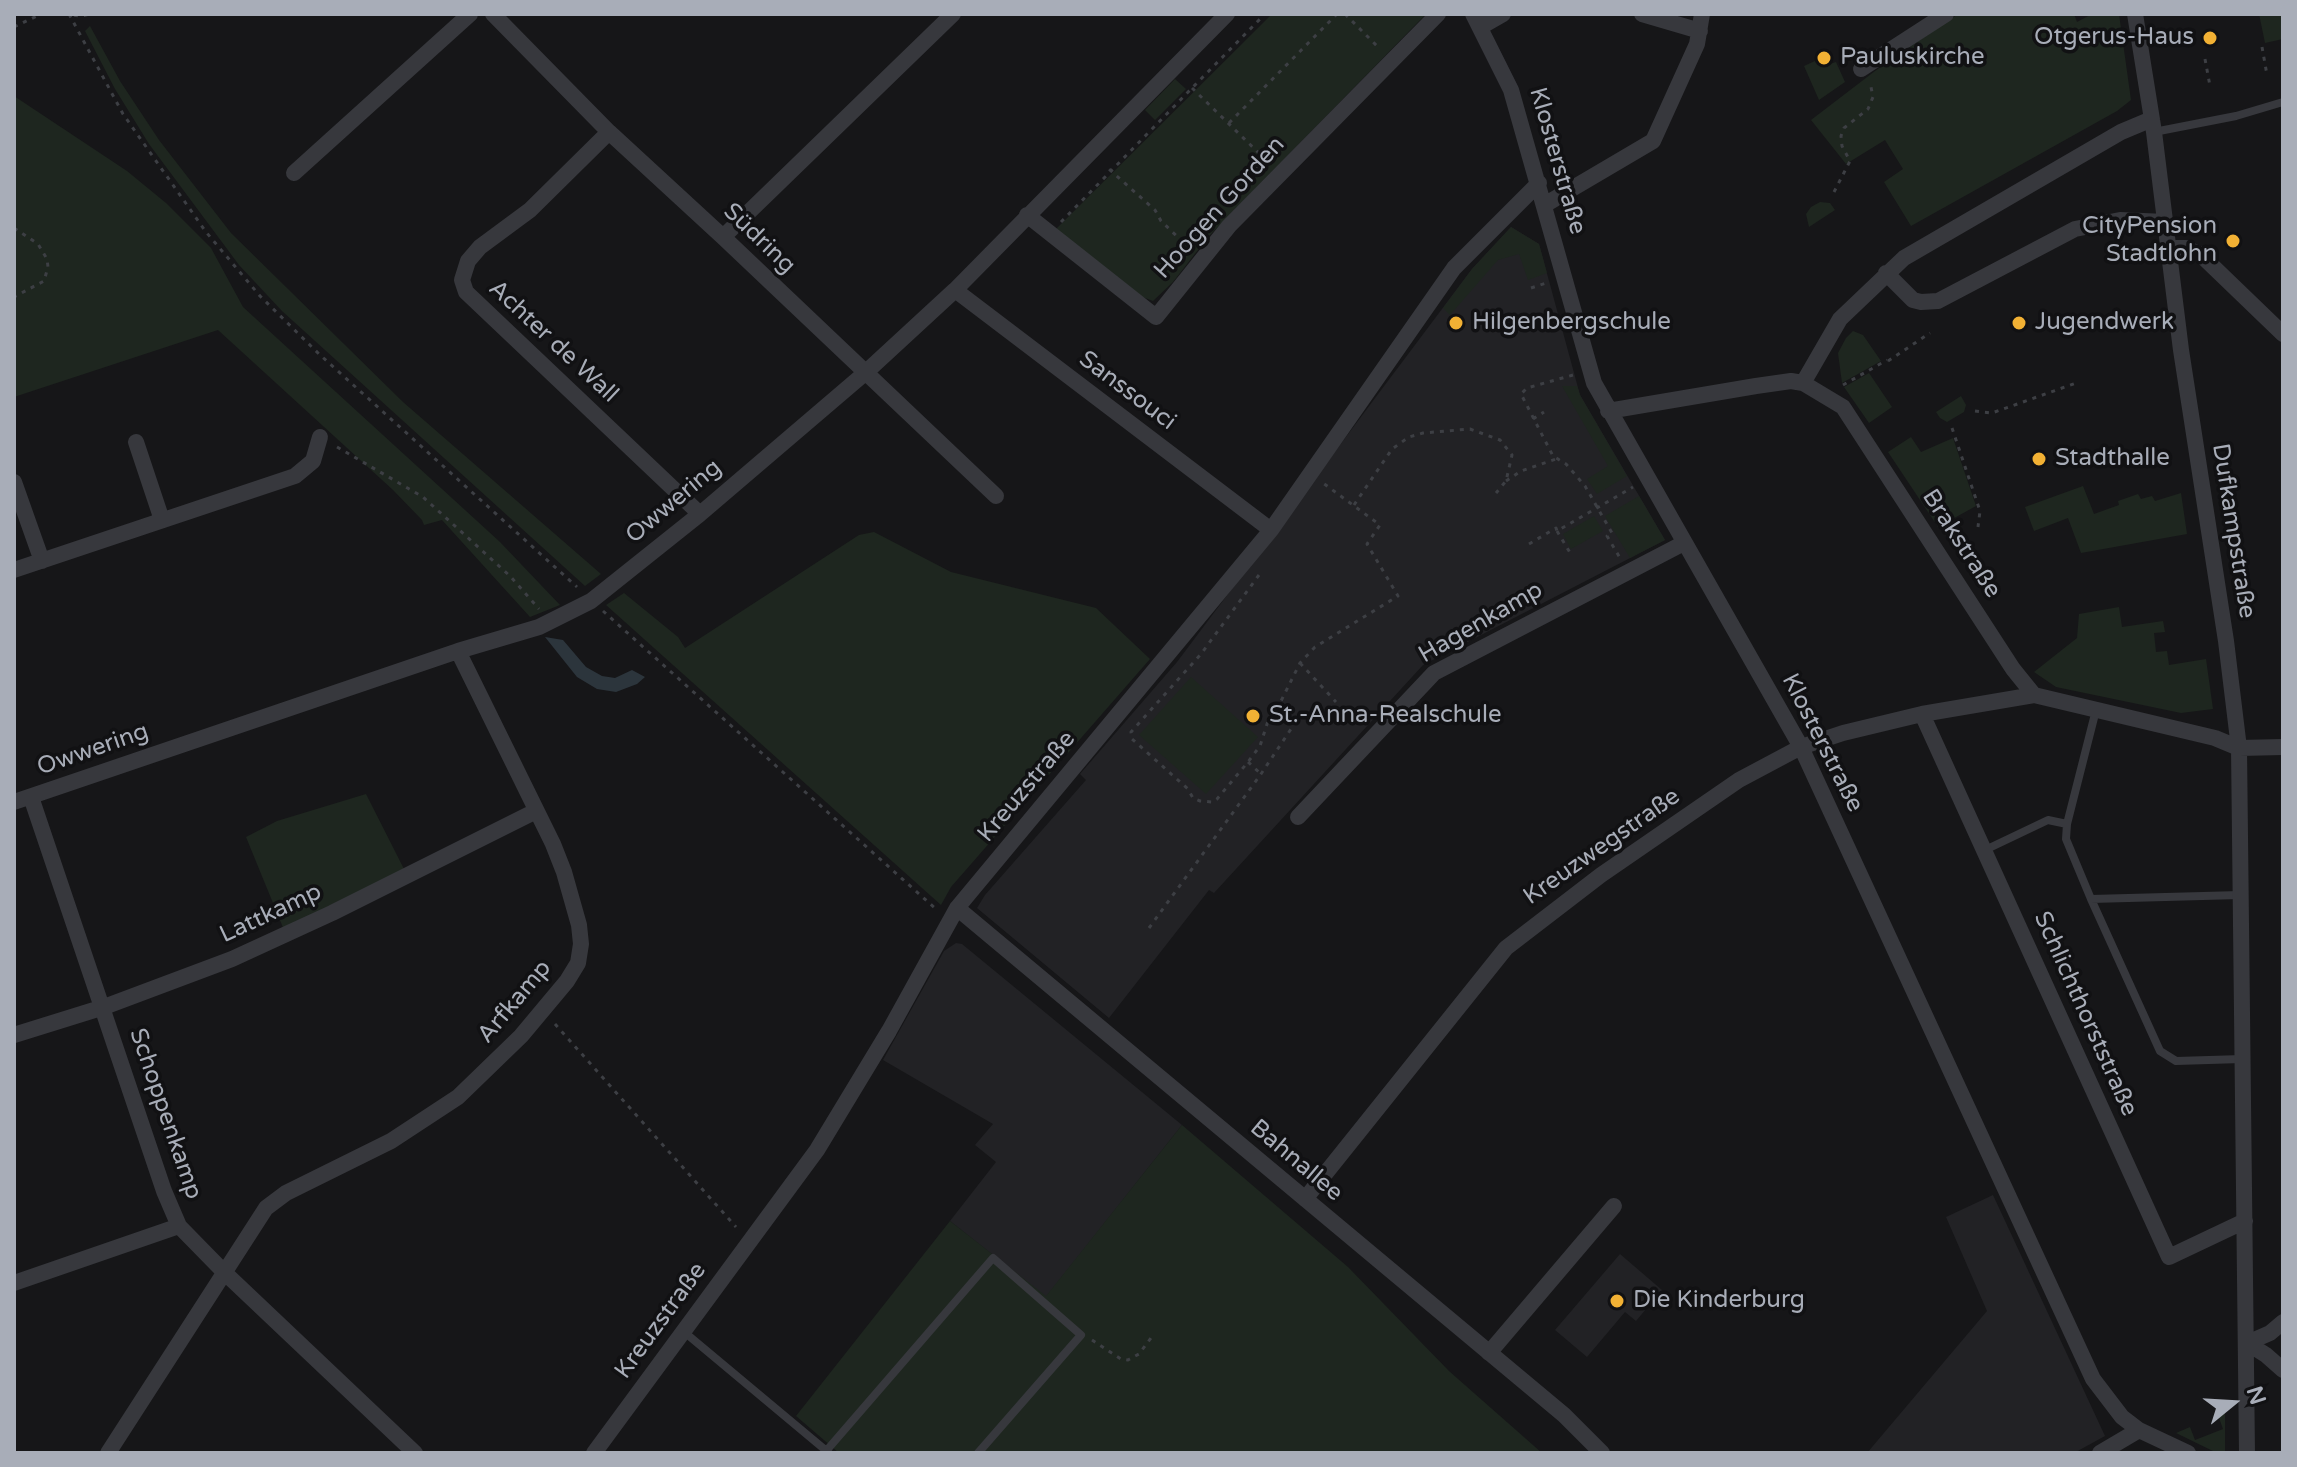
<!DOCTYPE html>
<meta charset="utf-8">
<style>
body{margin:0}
#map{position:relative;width:2297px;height:1467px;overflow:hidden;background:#161618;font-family:"Varela Round",sans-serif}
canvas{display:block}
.frame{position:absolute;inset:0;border:16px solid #a8adb8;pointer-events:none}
.north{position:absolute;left:2193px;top:1363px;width:80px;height:80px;-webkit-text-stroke:6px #111113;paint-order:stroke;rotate:72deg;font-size:22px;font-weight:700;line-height:32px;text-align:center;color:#a8adb8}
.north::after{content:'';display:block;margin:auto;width:28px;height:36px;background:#a8adb8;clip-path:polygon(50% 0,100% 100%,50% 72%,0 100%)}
</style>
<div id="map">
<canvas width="2297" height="1467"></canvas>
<div class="frame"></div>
<div class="north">N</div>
</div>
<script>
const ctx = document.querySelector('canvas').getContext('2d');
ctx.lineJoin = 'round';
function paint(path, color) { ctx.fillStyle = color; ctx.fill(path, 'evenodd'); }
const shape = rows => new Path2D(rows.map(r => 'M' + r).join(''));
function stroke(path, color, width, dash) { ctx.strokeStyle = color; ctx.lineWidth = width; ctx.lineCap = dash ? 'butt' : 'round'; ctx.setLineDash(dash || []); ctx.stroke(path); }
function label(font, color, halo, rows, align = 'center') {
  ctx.font = font + ' "Varela Round",sans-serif'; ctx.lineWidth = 7; ctx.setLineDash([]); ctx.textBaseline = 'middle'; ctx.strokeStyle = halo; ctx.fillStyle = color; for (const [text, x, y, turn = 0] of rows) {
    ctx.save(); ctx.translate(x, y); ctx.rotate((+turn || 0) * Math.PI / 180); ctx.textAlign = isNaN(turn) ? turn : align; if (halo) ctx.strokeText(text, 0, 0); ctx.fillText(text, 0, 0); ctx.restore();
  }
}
paint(shape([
 [1511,227,1539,244,1580,395,1665,540,1423,665,1214,893,1209,890,1109,1018,977,908,985,895,1086,780,1080,774,1177,662,1472,269],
 [956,943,962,944,1182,1125,1046,1297,950,1221,996,1162,975,1145,993,1124,883,1060,944,951],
 [1993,1195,2105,1436,2074,1453,1867,1453,1987,1311,1946,1217],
 [1620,1254,1662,1290,1636,1321,1625,1312,1587,1357,1555,1330]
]), '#222225');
paint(shape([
 [1272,14,1426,14,1208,237,1173,282,1153,301,1132,293,1054,231],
 [1958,14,2074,14,2077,22,2092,14,2119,14,2131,100,2117,111,1911,226,1884,182,1903,169,1885,140,1846,164,1811,120,1875,71],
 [2259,14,2283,14,2283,39,2265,43],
 [90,26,120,81,159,140,231,233,403,402,601,574,585,586,282,311,239,265,149,144,115,89,85,31],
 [1826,56,1830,64,1836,62,1845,82,1819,100,1804,66],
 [1175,79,1186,89,1155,120,1145,110],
 [14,96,127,171,166,203,211,248,243,307,500,542,560,605,530,617,442,520,424,525,422,520,393,490,218,330,14,397],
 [1820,202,1830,203,1835,210,1809,227,1806,214,1811,207],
 [1511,227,1539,244,1547,273,1528,280,1519,254,1498,260,1450,315,1443,308,1472,269],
 [1853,331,1863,335,1881,361,1842,383,1838,353,1846,338],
 [1869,373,1892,407,1869,423,1844,387],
 [1562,386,1577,386,1580,395,1627,476,1597,494,1587,479,1608,466],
 [1961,396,1966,405,1964,412,1947,422,1940,418,1936,412],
 [1911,437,1921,452,1953,438,1976,506,1938,527,1888,452],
 [2083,486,2094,514,2119,505,2118,501,2138,494,2141,499,2152,496,2155,501,2181,493,2187,534,2081,553,2068,518,2034,531,2025,507],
 [1639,496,1665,540,1630,558,1605,516],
 [1594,516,1603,531,1571,549,1563,534],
 [874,532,951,572,1096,608,1150,659,951,887,941,905,606,605,624,593,678,637,685,648,859,535],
 [2119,607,2122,627,2163,621,2165,632,2154,633,2156,652,2167,651,2169,665,2206,659,2213,709,2181,713,2056,687,2034,672,2077,638,2079,614],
 [1191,677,1258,737,1206,794,1139,735],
 [366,794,404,869,284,930,246,837,277,821],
 [1182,1125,1348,1267,1449,1371,1542,1453,839,1453,796,1416,950,1221,1046,1296],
 [2225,1412,2225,1453,2215,1452,2176,1433,2190,1427,2195,1440,2223,1429,2218,1415]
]), '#1e261f');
paint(shape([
 [545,637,563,640,586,667,602,676,615,678,632,670,645,677,637,684,616,692,597,689,577,677]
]), '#2c353c');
stroke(shape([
 [64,14,81,16,91,14],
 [69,14,123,114,206,232,260,296,319,354,577,587],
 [1345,14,1379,48],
 [14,27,41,14],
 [2262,47,2267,75],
 [2205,59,2210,86],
 [1192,88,1265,159,1184,243,1161,221,1155,210,1111,171,1192,88,1265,14],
 [1229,123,1337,14],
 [1834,192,1850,161,1842,146,1841,136,1844,128,1868,109,1873,97,1870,82],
 [1061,222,1111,171,1105,165],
 [14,228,38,244,47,259,48,267,44,281,14,297],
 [1531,288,1546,283],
 [1888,361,1930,333],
 [1573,375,1527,388,1521,394,1553,456,1566,464,1585,486,1612,533,1607,536,1620,558],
 [1843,385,1887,360],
 [1975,411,1992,413,2079,382],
 [1533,419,1544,412],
 [1952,428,1980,511,1978,527],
 [337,447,423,497,510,576,539,609],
 [1506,481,1521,471,1556,459],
 [1354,505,1392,449,1409,437,1423,433,1470,429,1500,440,1512,455,1506,481,1496,493],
 [1557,531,1572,556],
 [1529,544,1556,528,1557,531,1633,487],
 [1259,575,1201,654,1131,732,1132,739,1188,789,1193,798,1200,801,1212,802,1217,799,1248,762,1260,746,1268,721,1274,715,1300,663,1315,647,1398,596,1367,544,1380,525,1323,483],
 [603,611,937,910],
 [1300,663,1336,702],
 [1248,762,1261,774],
 [1149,928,1261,774,1301,714],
 [555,1024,736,1227],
 [1092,1340,1121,1359,1128,1360,1139,1354,1154,1334]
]), '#3d3f44', 3, [4, 6]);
stroke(shape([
 [2154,132,2236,116,2283,102],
 [2096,710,2067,824,2066,839,2091,899,2160,1051,2176,1061,2242,1059],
 [1985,850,2048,820,2067,824],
 [2091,899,2240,895],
 [683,1331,829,1453],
 [827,1450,993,1258,1081,1335,978,1453]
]), '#37383d', 8);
stroke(shape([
 [493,14,609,132,723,237,996,496],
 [1473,14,1511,90,1594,383,1801,747,2093,1379,2122,1417,2139,1430,2188,1453],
 [1642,14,1700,31],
 [2135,14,2154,132,2181,350,2226,641,2239,748,2247,1453],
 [1482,26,1503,14],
 [1861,69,1946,14],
 [609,132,530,210,480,247,468,261,462,280,466,292,700,514],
 [294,173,470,14],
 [1546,204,1653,141,1697,44,1702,14],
 [1027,215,1156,317,1229,226,1438,14],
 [723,237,953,14],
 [2169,248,2186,248,2201,255,2283,334],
 [1886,273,1913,300,1921,302,1938,301,2075,229,2120,220,2166,222],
 [955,290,1271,530],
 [1803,383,1840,319,1904,258,2121,132,2152,119],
 [1608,411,1756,386,1791,381,1803,383,1843,407,2013,669,2034,695,2215,738,2239,748,2283,747],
 [136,442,162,520],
 [14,482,42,561],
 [14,570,295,476,313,461,320,437],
 [1922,714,2169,1257,2245,1221],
 [31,797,164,1191,179,1226,225,1273,415,1453],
 [14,802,458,651,539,627,591,601,700,514,865,373,955,290,1227,14],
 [1298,817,1434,673,1684,543],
 [957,908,1564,1415,1602,1453],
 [14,1035,104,1007,232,959,332,913,536,811],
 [1305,1199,1506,948,1601,875,1739,780,1801,747,1843,733,1922,714,2034,695],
 [14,1283,179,1226],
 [2247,1343,2266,1355,2283,1370],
 [2247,1343,2270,1333,2283,1322],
 [1489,1353,1614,1206],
 [108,1453,266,1208,286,1193,391,1141,458,1097,521,1036,567,981,578,963,581,944,579,925,564,872,553,844,458,651],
 [594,1453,817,1150,889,1031,957,908,1271,530,1454,268,1539,183],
 [2100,1453,2139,1430]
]), '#37383d', 16);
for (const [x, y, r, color] of [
 [2210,38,8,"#f2b134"],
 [1824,58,8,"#f2b134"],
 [2233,241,8,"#f2b134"],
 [1456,323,8,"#f2b134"],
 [2019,323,8,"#f2b134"],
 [2039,459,8,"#f2b134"],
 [1253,716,8,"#f2b134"],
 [1617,1301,8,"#f2b134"]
]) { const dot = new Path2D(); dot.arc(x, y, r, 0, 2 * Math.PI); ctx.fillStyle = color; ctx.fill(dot); stroke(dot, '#111113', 3); }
label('24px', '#a8adb8', '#111113', [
 ["Otgerus-Haus",2194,38,"right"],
 ["Pauluskirche",1840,58],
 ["CityPension",2217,227,"right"],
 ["Stadtlohn",2217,255,"right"],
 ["Hilgenbergschule",1472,323],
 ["Jugendwerk",2035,323],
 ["Stadthalle",2055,459],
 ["St.-Anna-Realschule",1269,716],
 ["Die Kinderburg",1633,1301]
], 'left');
label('24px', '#a8adb8', '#111113', [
 ["Klosterstraße",1557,161,74],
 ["Hoogen Gorden",1220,208,-48],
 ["Südring",759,239,44],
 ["Achter de Wall",553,342,43],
 ["Sanssouci",1127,391,37],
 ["Owwering",674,502,-40],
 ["Dufkampstraße",2233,531,81],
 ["Brakstraße",1961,544,57],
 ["Hagenkamp",1481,623,-30],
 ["Klosterstraße",1822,743,63],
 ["Owwering",93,750,-19],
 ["Kreuzstraße",1027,787,-50],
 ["Kreuzwegstraße",1602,847,-35],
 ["Lattkamp",271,914,-25],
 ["Arfkamp",515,1002,-50],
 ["Schlichthorststraße",2085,1014,66],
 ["Schoppenkamp",165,1114,71],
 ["Bahnallee",1296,1161,40],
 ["Kreuzstraße",661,1321,-54]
]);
</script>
